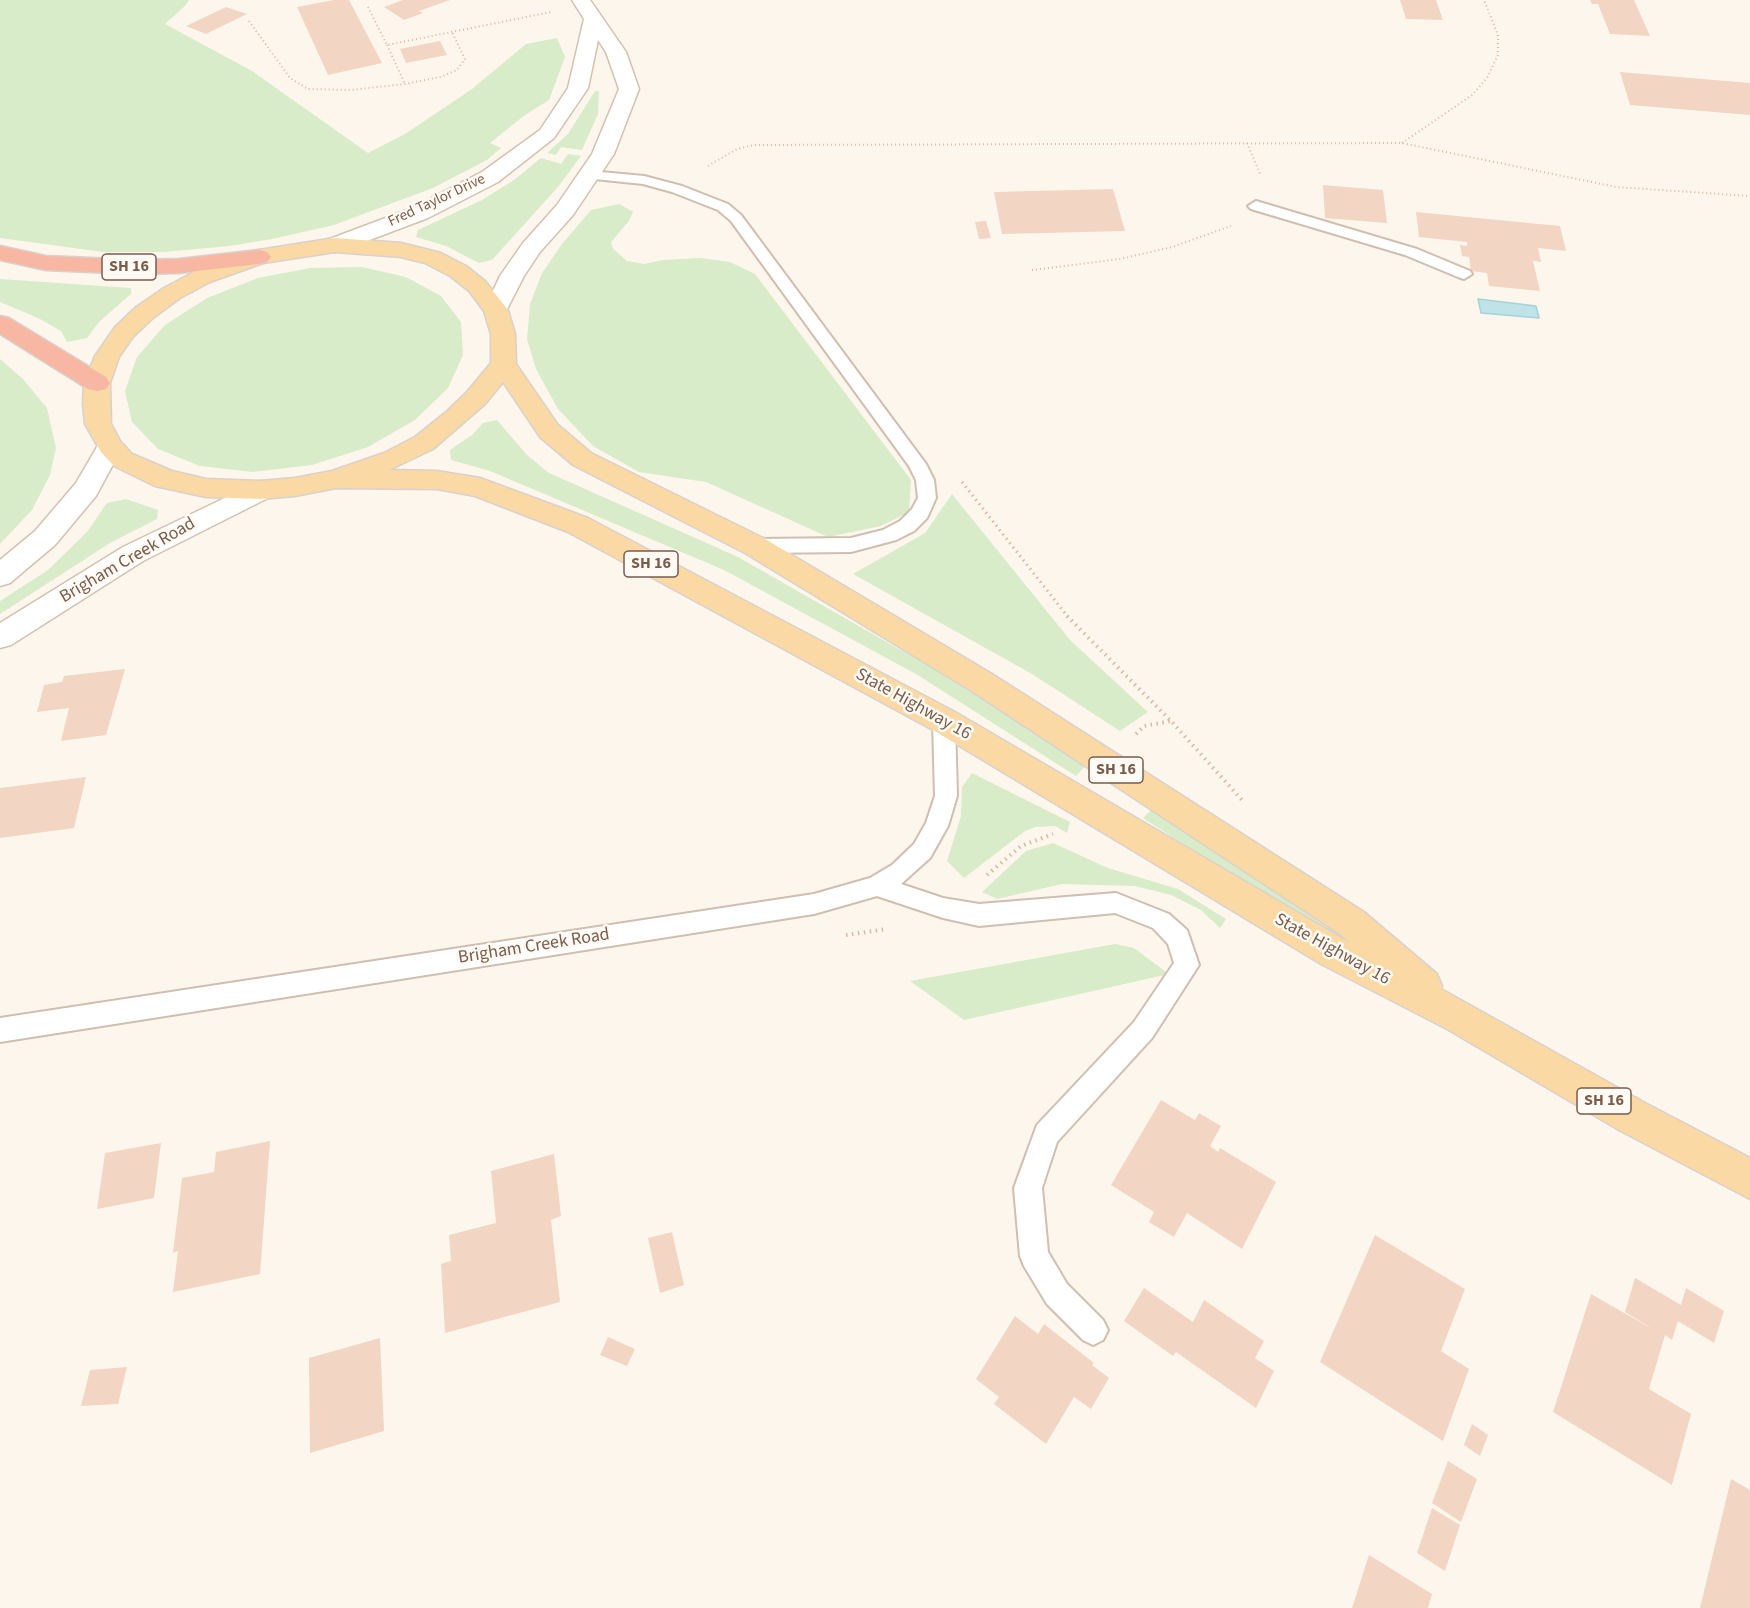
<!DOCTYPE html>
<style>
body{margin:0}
canvas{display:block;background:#fdf6ec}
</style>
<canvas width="1750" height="1608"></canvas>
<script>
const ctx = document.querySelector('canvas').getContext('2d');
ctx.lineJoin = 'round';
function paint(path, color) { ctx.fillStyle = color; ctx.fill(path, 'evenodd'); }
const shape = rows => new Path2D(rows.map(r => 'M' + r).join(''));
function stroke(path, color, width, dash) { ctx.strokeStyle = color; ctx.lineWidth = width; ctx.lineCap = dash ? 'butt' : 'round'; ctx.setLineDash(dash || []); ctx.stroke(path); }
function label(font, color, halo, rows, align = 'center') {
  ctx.font = font + ' "Source Sans 3",sans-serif'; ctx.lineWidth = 5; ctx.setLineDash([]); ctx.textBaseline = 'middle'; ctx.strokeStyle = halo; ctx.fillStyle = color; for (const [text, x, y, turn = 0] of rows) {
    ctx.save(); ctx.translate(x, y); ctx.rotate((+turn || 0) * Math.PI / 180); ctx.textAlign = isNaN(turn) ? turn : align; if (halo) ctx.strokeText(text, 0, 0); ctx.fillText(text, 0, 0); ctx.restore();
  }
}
paint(shape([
 [0,0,189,0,185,6,165,24,252,71,368,153,405,134,472,89,526,44,557,38,565,57,549,100,525,115,490,143,501,148,487,160,433,188,334,225,272,239,229,246,164,252,103,252,0,238],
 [595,91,599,91,598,114,582,150,561,147,556,155,547,153,568,134],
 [568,154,581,156,558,187,492,260,479,263,446,246,416,237,418,230,482,200,514,180,541,158,561,164],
 [619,204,633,212,629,221,611,242,613,249,627,261,644,264,663,260,701,258,730,262,755,274,911,480,909,512,881,526,828,537,706,482,639,472,593,446,558,409,536,369,527,339,530,304,542,273,562,244,591,210],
 [362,267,406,277,441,296,461,322,463,355,448,388,415,420,368,447,312,465,253,472,200,466,158,449,132,422,125,391,137,357,165,325,207,298,258,278,310,268],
 [0,279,131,288,131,294,99,322,87,338,67,342,61,331,38,318,0,302],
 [0,359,23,379,47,408,56,448,50,475,32,510,0,544],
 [497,420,527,455,549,473,738,557,927,665,1087,764,1076,776,916,674,724,570,490,471,451,460,450,450,472,435,483,423],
 [952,494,1070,640,1148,712,1120,731,1032,674,853,574,925,533],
 [126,499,158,510,157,519,110,543,0,614,0,601,48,570,87,532,107,503],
 [972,773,1070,822,1067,833,1055,826,1036,827,1025,831,964,878,947,861,961,816,962,787],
 [1153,808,1377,957,1324,936,1143,818],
 [1053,843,1108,868,1178,889,1226,919,1220,928,1201,910,1171,895,1135,886,1062,884,997,899,982,892,1026,851],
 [1115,944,1134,948,1169,974,964,1020,910,981]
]), '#d8ecc9');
const water = shape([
 [1478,299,1536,306,1539,318,1481,313,1478,299]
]);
paint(water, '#bfe3e8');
stroke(water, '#a5d3da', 1.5);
paint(shape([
 [334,0,349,0,382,63,328,75,297,7],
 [403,0,450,0,419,11,423,13,404,20,384,7],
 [1400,0,1436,0,1443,20,1406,19],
 [1590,0,1634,0,1650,36,1610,34,1598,4,1592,4],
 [226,7,247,14,206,34,186,26],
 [440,41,447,55,406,63,400,49],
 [1620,72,1750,83,1750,115,1630,105],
 [1323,185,1383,190,1387,223,1325,218],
 [1113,189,1125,231,1002,234,994,192],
 [1416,212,1560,226,1566,251,1538,248,1541,262,1533,261,1540,291,1489,286,1487,273,1471,271,1469,257,1462,256,1460,245,1467,246,1467,242,1419,237],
 [986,221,991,238,979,239,975,222],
 [125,669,106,735,61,741,69,708,37,712,44,685,62,682,64,676],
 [86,777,74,828,0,838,0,788],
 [1161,1100,1195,1120,1199,1113,1221,1126,1210,1146,1218,1152,1220,1148,1276,1182,1242,1249,1187,1213,1174,1237,1149,1222,1154,1212,1111,1185],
 [270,1141,260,1274,173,1292,178,1251,173,1253,182,1178,214,1172,216,1152],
 [161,1143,154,1198,97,1209,105,1153],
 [554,1154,561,1216,551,1220,560,1302,445,1333,441,1264,451,1261,449,1235,496,1223,491,1171],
 [672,1232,684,1285,660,1293,648,1238],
 [1375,1235,1465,1289,1441,1351,1469,1369,1443,1441,1320,1362],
 [1635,1278,1681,1305,1686,1288,1724,1311,1714,1343,1678,1321,1672,1340,1665,1335,1649,1389,1691,1414,1672,1485,1553,1412,1591,1294,1654,1330,1625,1312],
 [1144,1288,1193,1322,1204,1300,1264,1341,1255,1358,1274,1371,1256,1408,1176,1352,1173,1356,1124,1321],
 [1015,1316,1038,1334,1044,1324,1094,1363,1092,1365,1109,1378,1091,1409,1074,1397,1046,1444,994,1404,999,1397,976,1379],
 [608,1337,635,1349,627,1366,600,1355],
 [380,1338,384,1431,310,1453,309,1358],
 [127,1367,118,1404,81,1406,90,1370],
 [1472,1424,1488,1435,1480,1456,1464,1445],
 [1448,1461,1477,1479,1461,1522,1432,1503],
 [1731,1479,1750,1490,1750,1608,1700,1608],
 [1432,1508,1460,1525,1445,1571,1417,1553],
 [1369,1555,1432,1594,1428,1608,1352,1608]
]), '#f3d5c3');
const lane = shape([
 [590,171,644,176,682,186,728,204,741,215,926,464,934,480,936,498,927,518,914,531,896,540,851,552,755,553,748,551,745,546,748,541,755,539,851,538,883,530,900,521,912,509,918,498,916,480,909,466,731,221,718,210,672,192,643,184,585,178,583,175,590,171],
 [1256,201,1417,249,1470,271,1472,274,1464,279,1458,277,1405,255,1251,209,1248,206,1256,201],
 [944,713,952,715,955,721,957,796,948,826,930,858,901,884,943,898,979,904,1116,893,1169,914,1187,930,1199,965,1152,1038,1057,1142,1042,1188,1048,1252,1067,1284,1103,1320,1108,1330,1103,1340,1093,1345,1083,1340,1047,1304,1024,1266,1020,1256,1014,1188,1037,1125,1134,1022,1174,963,1168,944,1153,928,1115,913,979,926,943,918,877,896,814,914,0,1042,0,1018,814,894,870,878,892,865,914,844,926,823,935,796,933,721,936,715,944,713]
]);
const secondary = shape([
 [572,0,590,0,626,52,639,89,614,154,573,215,540,252,524,276,504,315,496,317,488,315,484,310,500,276,523,243,557,205,592,154,619,89,606,52,598,40,588,88,554,138,498,182,428,218,343,250,335,252,327,250,324,245,327,240,412,208,482,172,540,130,568,88,584,19,572,0],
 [110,437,119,440,123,446,96,496,55,545,10,583,0,586,0,560,35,531,76,483,101,440,110,437],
 [260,481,270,483,274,490,270,497,143,561,11,645,0,648,0,623,123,547,260,481]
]);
const primary = shape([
 [335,238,401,243,441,253,466,266,485,281,508,310,515,334,516,364,558,425,591,453,765,539,992,674,1364,912,1437,974,1442,986,1441,989,1647,1104,1750,1158,1750,1199,1619,1130,1447,1029,1321,964,933,730,568,532,475,496,437,489,336,488,295,496,260,499,206,497,155,486,114,466,101,452,85,424,83,404,84,383,95,356,115,327,135,308,164,288,194,272,259,250,335,238],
 [335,252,401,257,425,263,450,276,469,291,484,311,491,334,491,363,467,392,445,413,415,437,384,453,332,471,295,478,260,481,206,479,172,471,132,454,120,441,111,424,110,383,119,357,133,337,153,318,180,298,210,282,263,263,335,252],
 [503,382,540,437,573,465,745,553,970,690,1340,934,1350,943,955,712,588,518,480,478,437,471,389,470,433,449,485,404,503,382]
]);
const highway = shape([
 [0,246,46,256,135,260,179,259,259,250,267,252,271,257,267,262,259,264,179,273,135,274,46,270,0,260,0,246],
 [0,316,9,318,106,377,110,383,106,389,97,391,88,389,0,334,0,316]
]);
stroke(lane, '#d1beb0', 4);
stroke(secondary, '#d6c0b0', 3);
stroke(primary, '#dad1cd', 3);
stroke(highway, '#dad1cd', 3);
stroke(shape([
 [368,7,387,45,551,12],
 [249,21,290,78,308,89,351,90,405,84,440,77,457,70,465,59,452,32],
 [387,45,405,84],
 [1247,143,1261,176],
 [1402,143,1472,95,1487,78,1498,55,1498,35,1484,0],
 [708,166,737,149,754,145,1402,143,1616,187,1750,196],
 [1032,270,1120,259,1172,247,1231,226]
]), '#d9b8a5', 2, [1, 3]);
stroke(shape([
 [962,482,1068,617]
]), '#d9b8a5', 3, [1.5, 4]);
stroke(shape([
 [1067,616,1171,721,1242,800],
 [1136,734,1144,726,1171,721],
 [987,875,1021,846,1053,834],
 [846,935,887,929]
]), '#d9b8a5', 4, [1.5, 4.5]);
paint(lane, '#fff');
paint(secondary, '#fff');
paint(primary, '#fbd9a5');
paint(highway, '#f7b7a3');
label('15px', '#7a5c4d', '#fffaf3', [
 ["Fred Taylor Drive",437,201,-25]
]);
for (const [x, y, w] of [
 [129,267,54],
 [651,564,54],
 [1116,770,54],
 [1604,1101,54]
]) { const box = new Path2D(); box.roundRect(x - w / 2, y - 13, w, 26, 4.5); ctx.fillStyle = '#fffaf3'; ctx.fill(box); stroke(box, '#7a5c4d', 1.5); }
label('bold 16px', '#7a5c4d', null, [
 ["SH 16",129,267],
 ["SH 16",651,564],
 ["SH 16",1116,770],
 ["SH 16",1604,1101]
]);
label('18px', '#7a5c4d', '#fffaf3', [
 ["Brigham Creek Road",128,561,-30],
 ["State Highway 16",913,705,29],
 ["Brigham Creek Road",534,947,-9],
 ["State Highway 16",1332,950,29]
]);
</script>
